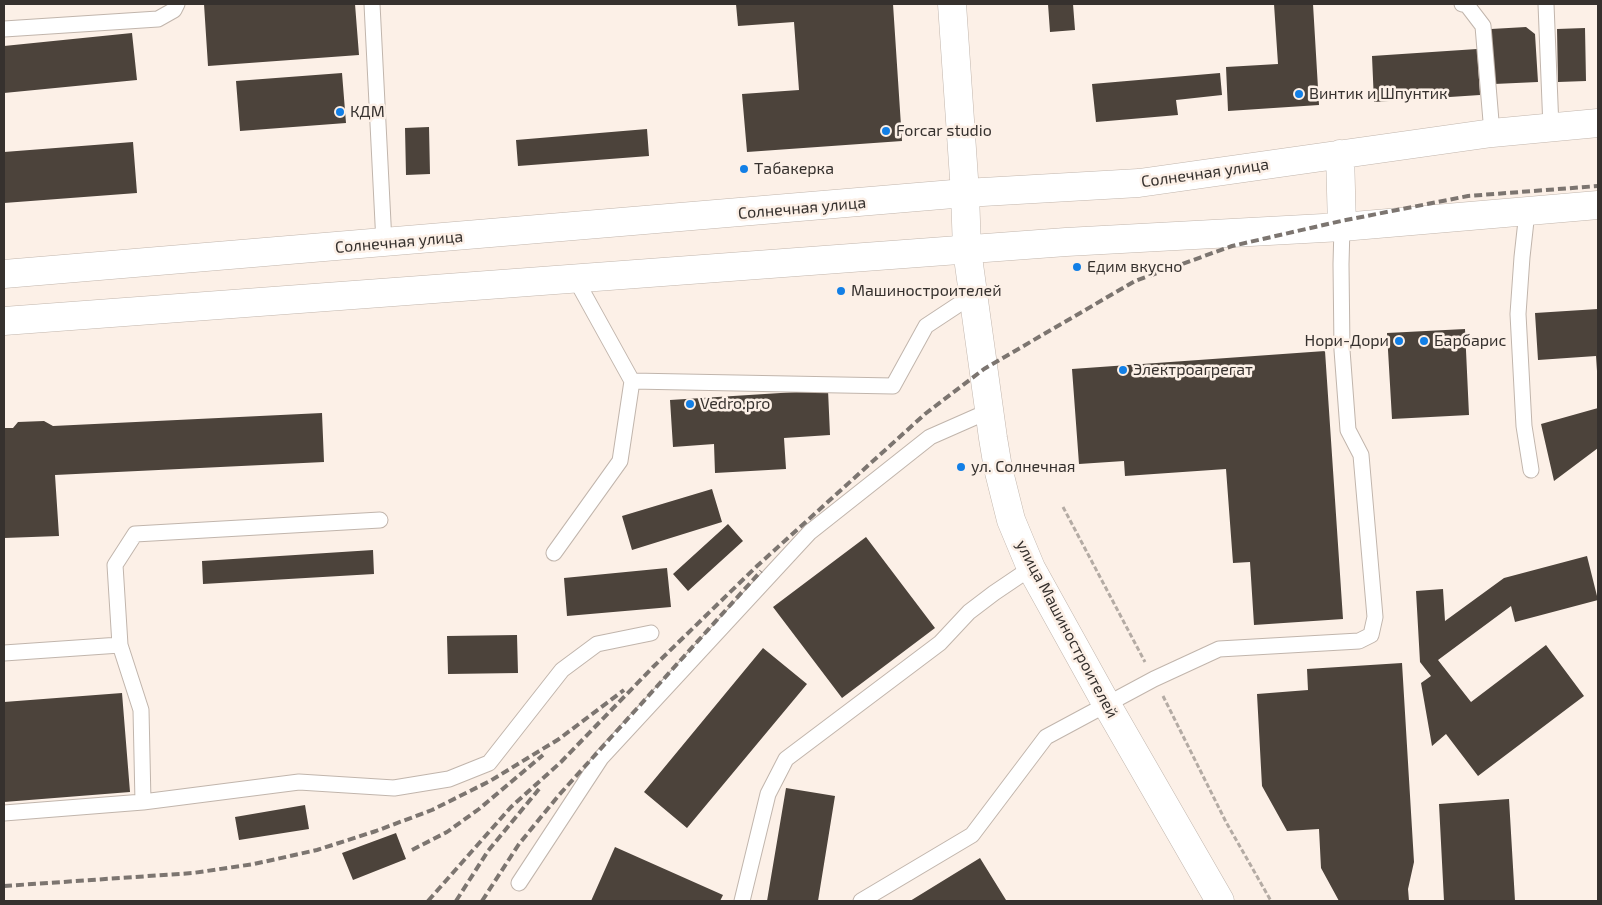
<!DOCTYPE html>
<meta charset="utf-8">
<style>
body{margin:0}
#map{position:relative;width:1602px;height:905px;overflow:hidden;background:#fcf0e7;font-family:"Exo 2",sans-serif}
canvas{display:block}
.frame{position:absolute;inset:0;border:5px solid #36312e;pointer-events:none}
</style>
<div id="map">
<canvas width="1602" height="905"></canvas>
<div class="frame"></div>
</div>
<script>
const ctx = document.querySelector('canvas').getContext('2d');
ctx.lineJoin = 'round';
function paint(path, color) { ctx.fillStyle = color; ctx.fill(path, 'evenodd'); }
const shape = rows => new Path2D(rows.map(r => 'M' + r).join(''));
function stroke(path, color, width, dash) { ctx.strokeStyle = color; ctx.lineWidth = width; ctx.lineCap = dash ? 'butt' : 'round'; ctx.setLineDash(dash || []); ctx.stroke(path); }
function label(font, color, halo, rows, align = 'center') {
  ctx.font = font + ' "Exo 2",sans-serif'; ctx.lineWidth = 5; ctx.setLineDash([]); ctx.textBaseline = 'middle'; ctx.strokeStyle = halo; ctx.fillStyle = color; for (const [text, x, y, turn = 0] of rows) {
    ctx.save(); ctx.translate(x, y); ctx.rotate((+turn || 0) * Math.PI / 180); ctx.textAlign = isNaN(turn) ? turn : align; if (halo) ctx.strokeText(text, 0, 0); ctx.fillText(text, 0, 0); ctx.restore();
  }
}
paint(shape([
 [204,4,355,4,359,55,208,66],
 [736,4,893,4,902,141,747,152,742,94,799,90,794,22,738,26],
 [1048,4,1073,4,1075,30,1050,32],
 [1274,4,1313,4,1319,105,1228,111,1226,67,1278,64],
 [1526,27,1535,34,1538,82,1494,84,1491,29],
 [1585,28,1586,81,1558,82,1557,29],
 [132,33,137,80,4,93,4,46],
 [1477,49,1480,95,1374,102,1372,56],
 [342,73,346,123,240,131,236,81],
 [1220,73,1222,95,1176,100,1178,115,1096,122,1092,84],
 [429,127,430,174,406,175,405,128],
 [647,129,649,156,518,166,516,140],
 [133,142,137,193,4,203,4,152],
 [1598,309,1598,371,1597,371,1596,356,1538,360,1535,313],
 [1465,329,1469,415,1392,419,1387,333],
 [1325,351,1343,619,1254,625,1250,562,1233,563,1226,469,1125,476,1124,461,1079,464,1072,369],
 [828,390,830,435,784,438,786,469,715,473,714,444,673,447,670,400],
 [1598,408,1598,448,1554,481,1541,424],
 [322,413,324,462,55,475,59,536,4,538,4,428,13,428,18,422,44,421,53,426],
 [712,489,722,522,632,550,622,516],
 [728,524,743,541,688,591,673,574],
 [866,537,935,628,842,698,773,607],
 [373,550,374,574,203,584,202,561],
 [1587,556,1598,600,1515,622,1511,606,1438,660,1471,702,1546,645,1584,696,1478,776,1446,734,1432,746,1421,683,1431,676,1420,662,1416,591,1443,589,1445,621,1504,578],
 [667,568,671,607,567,616,564,578],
 [517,635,518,673,448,674,447,636],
 [763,648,807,684,687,828,644,792],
 [1402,663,1414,862,1408,889,1409,901,1339,901,1321,868,1319,829,1287,831,1262,786,1257,694,1308,690,1307,669],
 [122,693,130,792,4,802,4,702],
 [786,788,835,796,818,901,767,901],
 [1509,799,1515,901,1444,901,1439,804],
 [305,805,309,829,239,840,235,817],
 [396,833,406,859,353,880,342,853],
 [615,847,723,895,720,901,591,901],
 [980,858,1006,900,910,901]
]), '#4c433b');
const service = shape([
 [372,4,384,243],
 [1462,4,1467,5,1483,26,1492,133],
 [1546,4,1551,128],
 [4,29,158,19,174,10,177,4],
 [1527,212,1522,257,1518,314,1524,426,1531,470],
 [632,381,893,386,926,326,973,295],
 [554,553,620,461,632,381,575,278],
 [4,653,120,645],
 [143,802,141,710,120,645,115,565,135,534,380,520],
 [4,813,143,802,299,782,394,788,449,779,489,763,562,670,597,644,651,633],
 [519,883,601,758,810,532,930,437,989,411],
 [742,901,768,794,786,759,940,643,969,612,994,593,1031,568],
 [861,901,972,835,1046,737,1154,679,1219,649,1359,641,1371,635,1375,617,1361,455,1348,430,1342,350,1341,264,1342,227]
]);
const minor = shape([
 [952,4,965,193]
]);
const tertiary = shape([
 [965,193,967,250,993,438,998,468,1011,520,1031,568,1107,705,1220,901]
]);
const secondary = shape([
 [1340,154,1342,227],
 [4,274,965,193,1139,183,1492,133,1598,123],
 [4,321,1066,242,1342,227,1598,205]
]);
stroke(service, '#c1b5ac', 17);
stroke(minor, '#c1b5ac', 29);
stroke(tertiary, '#c1b5ac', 29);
stroke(secondary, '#c1b5ac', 29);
stroke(shape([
 [1063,507,1145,662],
 [1163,696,1226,822,1271,901]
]), '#b4aba4', 3, [5, 2.5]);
stroke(service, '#fff', 15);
stroke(minor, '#fff', 28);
stroke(tertiary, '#fff', 28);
stroke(secondary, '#fff', 28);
stroke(shape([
 [412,850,447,832,479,809,543,755],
 [4,886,193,873,254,864,317,850,376,831,432,810,490,781,559,739,624,690],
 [428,901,511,807,561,762,653,667,757,566,925,414,984,369,1135,281,1232,246,1341,221,1468,196,1598,186],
 [456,901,488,851,539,789],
 [482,901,519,844,559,795,761,571]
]), '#7c7570', 4, [8, 4]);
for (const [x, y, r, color] of [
 [1299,94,5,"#127fe6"],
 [340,112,5,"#127fe6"],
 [886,131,5,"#127fe6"],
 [744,169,5,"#127fe6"],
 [1077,267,5,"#127fe6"],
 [841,291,5,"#127fe6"],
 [1399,341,5,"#127fe6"],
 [1424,341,5,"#127fe6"],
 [1123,370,5,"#127fe6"],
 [690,404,5,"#127fe6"],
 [961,467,5,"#127fe6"]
]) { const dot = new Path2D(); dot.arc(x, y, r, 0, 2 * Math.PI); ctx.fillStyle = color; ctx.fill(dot); stroke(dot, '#fcf0e7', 2); }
label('16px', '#36312e', '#fcf0e7', [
 ["Винтик и Шпунтик",1309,94],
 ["КДМ",350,112],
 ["Forcar studio",896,131],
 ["Табакерка",754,169],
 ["Едим вкусно",1087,267],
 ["Машиностроителей",851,291],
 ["Нори-Дори",1389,341,"right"],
 ["Барбарис",1434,341],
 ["Электроагрегат",1133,370],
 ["Vedro.pro",700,404],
 ["ул. Солнечная",971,467]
], 'left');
label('16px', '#36312e', '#fcf0e7', [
 ["Солнечная улица",1205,173,-8],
 ["Солнечная улица",802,208,-5],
 ["Солнечная улица",399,242,-5],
 ["улица Машиностроителей",1067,629,62]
]);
</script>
